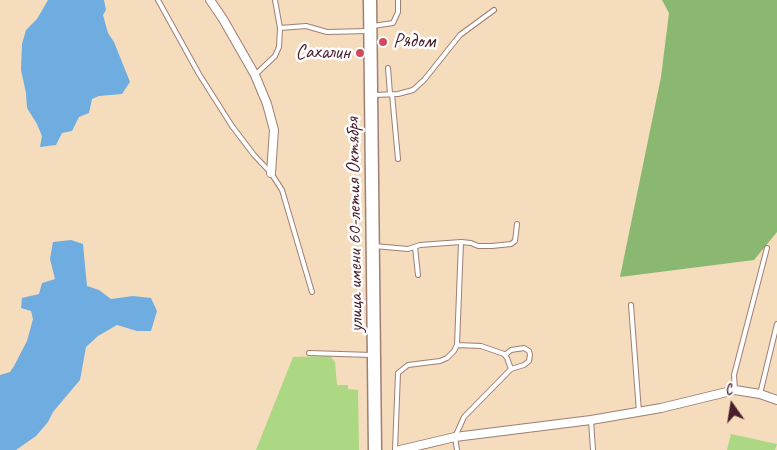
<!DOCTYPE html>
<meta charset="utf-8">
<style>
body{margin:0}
#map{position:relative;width:777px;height:450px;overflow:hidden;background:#f4dcbd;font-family:Caveat,sans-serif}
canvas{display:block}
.north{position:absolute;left:707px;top:380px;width:50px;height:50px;-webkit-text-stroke:4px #fff;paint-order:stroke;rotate:347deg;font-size:14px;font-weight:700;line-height:20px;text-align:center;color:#4a1f2b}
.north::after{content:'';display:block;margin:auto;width:18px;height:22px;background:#4a1f2b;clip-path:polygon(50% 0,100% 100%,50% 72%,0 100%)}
</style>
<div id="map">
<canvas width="777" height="450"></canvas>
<div class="north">С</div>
</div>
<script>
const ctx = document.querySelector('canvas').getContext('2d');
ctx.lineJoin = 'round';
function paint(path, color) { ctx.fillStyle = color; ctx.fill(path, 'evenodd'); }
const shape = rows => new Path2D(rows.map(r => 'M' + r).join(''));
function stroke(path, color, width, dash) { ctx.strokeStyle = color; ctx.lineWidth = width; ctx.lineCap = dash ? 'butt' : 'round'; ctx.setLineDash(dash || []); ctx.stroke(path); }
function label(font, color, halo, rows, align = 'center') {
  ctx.font = font + ' Caveat,sans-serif'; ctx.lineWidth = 5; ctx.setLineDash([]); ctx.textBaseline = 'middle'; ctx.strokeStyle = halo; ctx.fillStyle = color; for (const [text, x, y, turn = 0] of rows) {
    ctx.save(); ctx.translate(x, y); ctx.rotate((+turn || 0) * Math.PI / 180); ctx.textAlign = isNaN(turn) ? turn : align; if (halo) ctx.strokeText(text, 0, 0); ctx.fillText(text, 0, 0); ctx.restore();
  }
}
paint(shape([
 [330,356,335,362,337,385,348,385,348,389,358,390,359,450,256,450,293,357],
 [731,434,777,444,775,450,727,450]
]), '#add883');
paint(shape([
 [662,0,777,0,777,232,754,260,620,277,661,77,669,13]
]), '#8ab871');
paint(shape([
 [48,0,104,0,106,10,103,15,108,33,114,42,130,82,122,94,99,96,92,99,89,113,79,117,72,131,62,133,56,145,40,147,42,136,37,124,27,108,26,93,21,70,22,44,26,30,37,19],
 [71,240,83,244,87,286,99,290,111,299,133,296,151,298,157,311,151,331,137,331,117,325,98,336,86,347,80,380,53,412,48,422,36,436,16,450,0,450,0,375,10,372,14,366,27,341,33,319,31,311,21,308,22,298,39,294,42,283,55,279,50,259,53,242]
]), '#6fade1');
const service = shape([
 [158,0,199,74,232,126,254,155,271,173,282,190,312,292],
 [373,26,393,23,398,12,398,0],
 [280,28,306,26,327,32,368,31],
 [388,68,390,94],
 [255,75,275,56,279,47,280,28,275,0],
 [392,94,398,159],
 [374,95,398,94,413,90,424,80,460,35,494,10],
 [461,242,471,243,478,246,492,246,511,244,515,241,517,224],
 [374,246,408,249,420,245,461,242,457,345,454,351,447,358,440,361,408,365,398,373,395,450],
 [415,247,418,275],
 [631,305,639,412],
 [457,345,481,346,504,354,507,358,511,369],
 [309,353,372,355],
 [735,390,734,375,767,248],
 [760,394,777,324],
 [591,420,593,450],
 [457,450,455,437,464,417,511,369,524,365,529,361,530,355,529,351,524,348,511,350,505,355]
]);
const minor = shape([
 [210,0,223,19,255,75,267,104,274,130,271,173],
 [400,450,455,437,591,420,661,408,735,390,760,394,777,400]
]);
const primary = shape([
 [370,0,375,450]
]);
stroke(service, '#9f7e74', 6);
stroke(minor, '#9f7e74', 10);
stroke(primary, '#9f7e74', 15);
stroke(service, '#fff', 4);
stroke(minor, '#fff', 8);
stroke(primary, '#fff', 12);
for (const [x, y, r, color] of [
 [383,42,5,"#d1495b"],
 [360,53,5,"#d1495b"]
]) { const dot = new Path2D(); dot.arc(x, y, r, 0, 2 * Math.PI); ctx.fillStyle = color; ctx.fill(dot); stroke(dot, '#fff', 2); }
label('20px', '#4a1f2b', '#fff', [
 ["Рядом",393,42],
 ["Сахалин",350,53,"right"]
], 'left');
label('20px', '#4a1f2b', '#fff', [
 ["улица имени 60-летия Октября",355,225,-91]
]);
</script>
